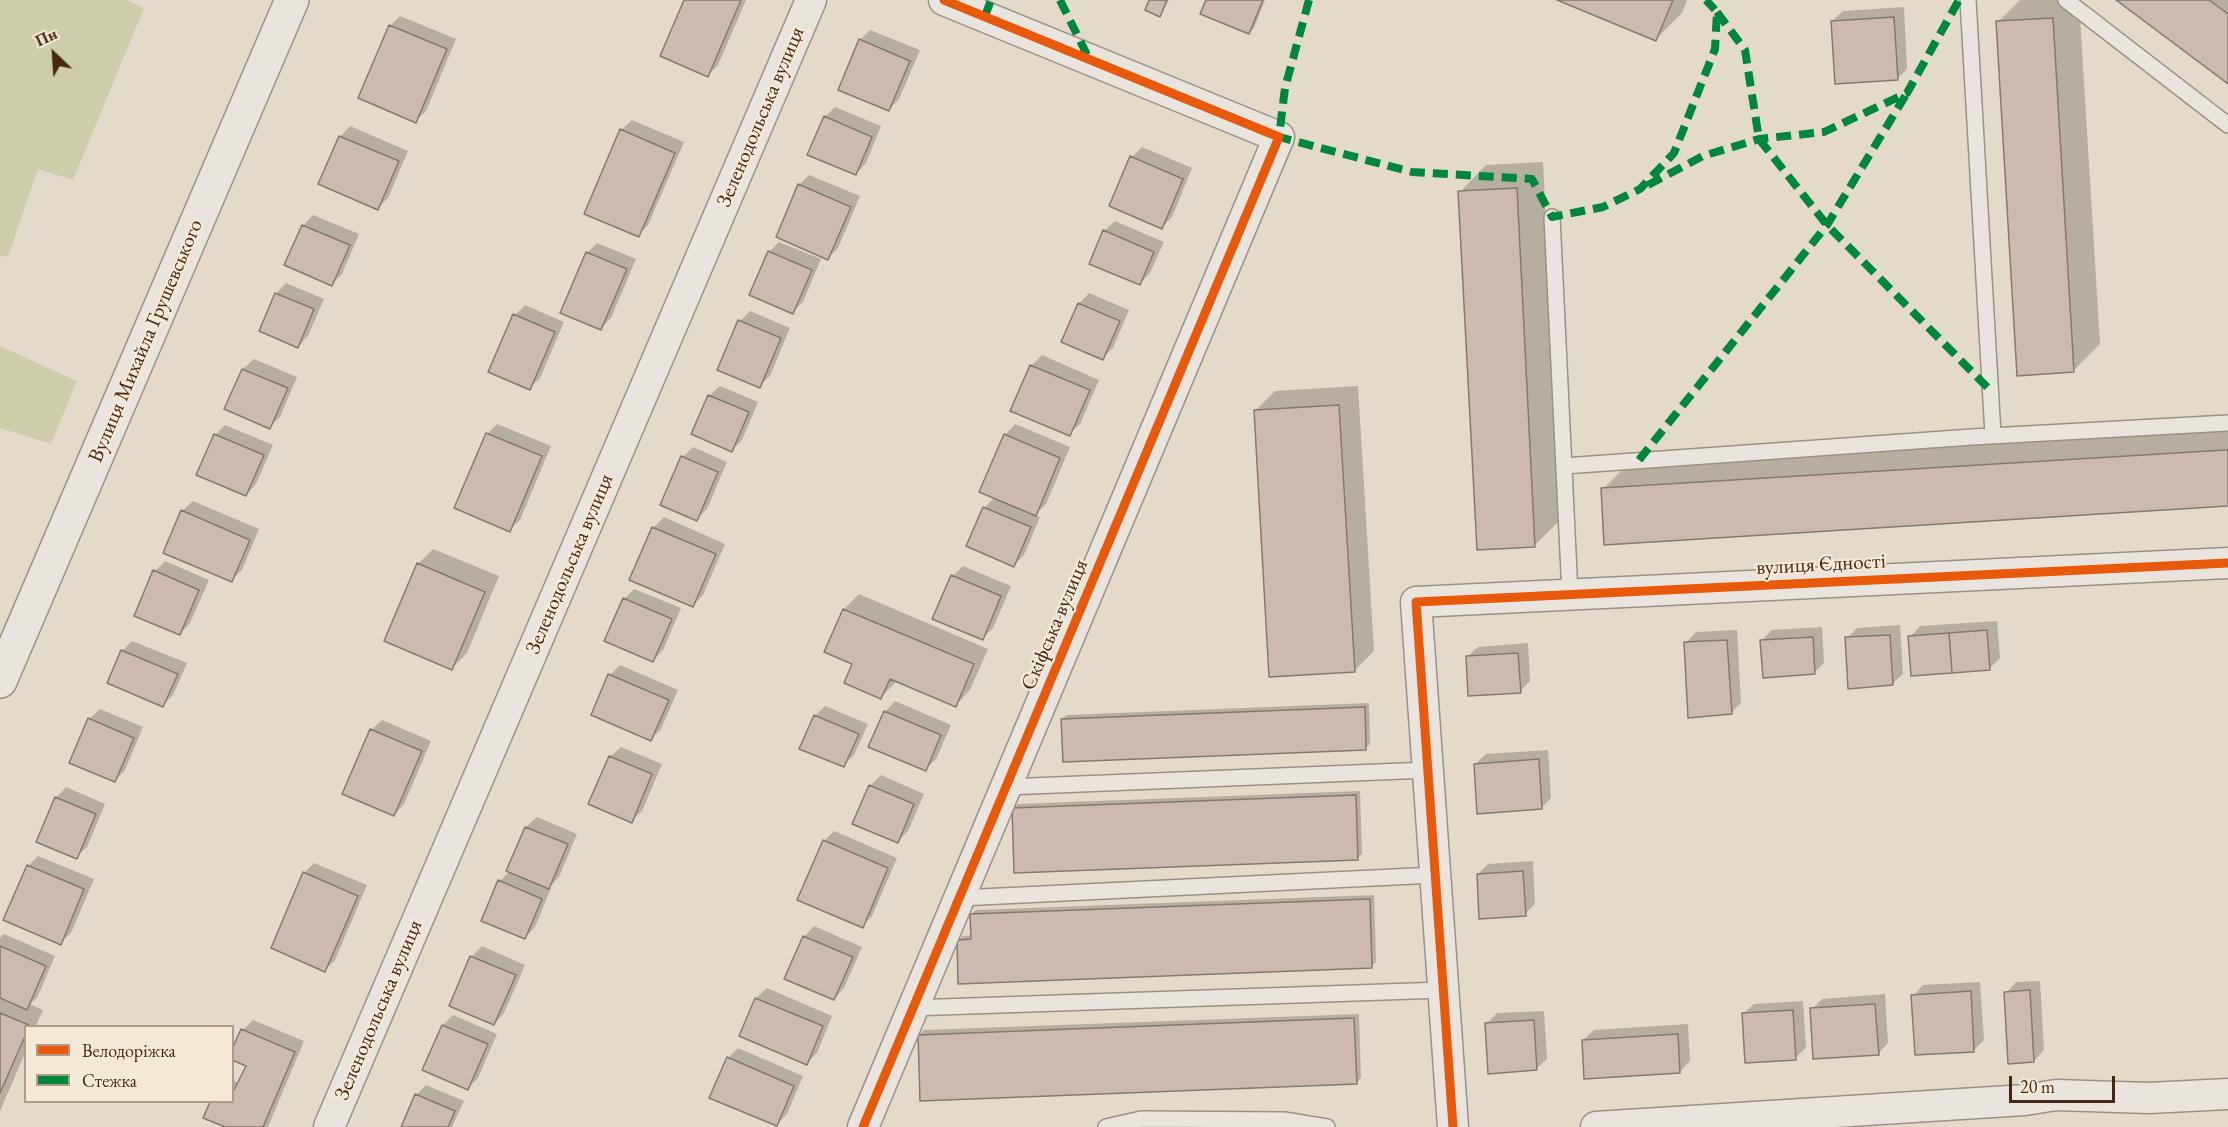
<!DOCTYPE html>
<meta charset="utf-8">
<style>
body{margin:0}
#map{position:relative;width:2228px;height:1127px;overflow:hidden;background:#e4daca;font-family:"EB Garamond",serif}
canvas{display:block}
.legend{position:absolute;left:24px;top:1025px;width:210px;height:78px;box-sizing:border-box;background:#f4e9d6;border:2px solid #ae9c88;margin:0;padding:8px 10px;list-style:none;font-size:18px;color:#452814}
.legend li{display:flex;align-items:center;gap:12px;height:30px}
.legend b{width:30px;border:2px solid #ae9c88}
.north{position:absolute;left:24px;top:24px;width:60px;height:60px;-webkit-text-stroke:4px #f4e9d6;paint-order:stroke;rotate:335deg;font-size:16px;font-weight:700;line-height:24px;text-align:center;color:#452814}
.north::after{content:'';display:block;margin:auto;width:21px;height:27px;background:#452814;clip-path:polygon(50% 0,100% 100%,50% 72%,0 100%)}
.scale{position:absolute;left:2009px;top:1076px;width:106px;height:27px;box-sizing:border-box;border:3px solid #452814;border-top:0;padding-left:8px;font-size:18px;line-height:21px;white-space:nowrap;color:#452814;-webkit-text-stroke:4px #f4e9d6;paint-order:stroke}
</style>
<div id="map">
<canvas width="2228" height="1127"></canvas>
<ul class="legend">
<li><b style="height:8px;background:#e8590c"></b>Велодоріжка</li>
<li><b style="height:8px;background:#00873e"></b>Стежка</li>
</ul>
<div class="north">Пн</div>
<div class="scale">20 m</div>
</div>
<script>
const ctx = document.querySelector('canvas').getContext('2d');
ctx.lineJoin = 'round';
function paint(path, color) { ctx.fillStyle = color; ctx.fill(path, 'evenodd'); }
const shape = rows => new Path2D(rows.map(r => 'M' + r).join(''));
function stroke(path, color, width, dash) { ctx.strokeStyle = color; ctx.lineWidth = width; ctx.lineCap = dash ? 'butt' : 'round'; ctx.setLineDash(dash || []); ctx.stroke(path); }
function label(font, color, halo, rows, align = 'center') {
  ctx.font = font + ' "EB Garamond",serif'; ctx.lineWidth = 4.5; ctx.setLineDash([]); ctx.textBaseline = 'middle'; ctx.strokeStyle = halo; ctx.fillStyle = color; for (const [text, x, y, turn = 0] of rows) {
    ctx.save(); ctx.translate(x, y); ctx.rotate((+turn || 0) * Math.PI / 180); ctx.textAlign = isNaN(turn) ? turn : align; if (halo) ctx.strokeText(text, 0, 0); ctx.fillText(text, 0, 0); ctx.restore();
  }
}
paint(shape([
 [0,0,127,0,144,8,73,180,38,169,8,257,0,255],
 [0,346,77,381,51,444,0,428]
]), '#cdccab');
paint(shape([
 [685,0,746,0,718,65,708,75],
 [1151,0,1169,0,1160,15],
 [1208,0,1265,0,1254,28,1249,33],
 [1561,0,1687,0,1682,13,1656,39],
 [2020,0,2079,0,2100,344,2073,371,1998,22],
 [2118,0,2228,0,2228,82],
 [1904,7,1907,69,1897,79,1832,21,1843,11],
 [400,16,456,39,426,111,415,121,390,26],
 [870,30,920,50,899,99,889,110,860,40],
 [835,107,881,126,866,163,856,174,825,117],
 [632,120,684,142,648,225,638,235,621,130],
 [350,126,408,151,388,198,378,208,340,137],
 [1142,147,1192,168,1172,217,1162,227,1132,157],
 [1543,162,1561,519,1534,546,1460,192,1486,165],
 [809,175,860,196,838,248,828,258,799,185],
 [313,215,359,234,342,274,332,284,303,226],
 [1115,221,1164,242,1150,273,1140,284,1104,231],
 [779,242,821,259,803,302,792,312,769,252],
 [597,243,636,259,611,318,600,329,587,253],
 [286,283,324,299,308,336,298,346,276,294],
 [1089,293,1129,310,1113,348,1102,358,1079,304],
 [525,305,564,322,540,378,530,388,515,315],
 [750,311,790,328,770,376,759,386,740,321],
 [1042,355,1099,380,1080,424,1069,434,1031,366],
 [254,359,297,377,280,417,270,427,226,409,243,369],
 [720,386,758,402,742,440,732,450,709,396],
 [1358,386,1374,651,1354,671,1255,411,1275,391],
 [497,424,551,446,520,520,509,530,487,434],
 [1015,424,1070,447,1046,504,1035,515,1040,517,1024,555,1014,565,984,508,995,497,1005,435],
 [225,425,273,445,256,484,246,495,215,435],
 [2228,426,2228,504,1603,489,1629,463],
 [693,447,727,462,707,509,697,519,683,457],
 [193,501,259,529,242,570,231,580,182,511],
 [664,517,725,544,703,595,693,606,653,528],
 [433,549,499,576,467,653,452,668,418,564],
 [165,561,209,580,190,623,180,634,155,571],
 [963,566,1011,586,993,628,982,639,953,576],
 [634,589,681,608,663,650,653,661,624,599],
 [859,594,988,649,970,690,955,706,897,681,881,697,854,663,844,609],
 [1997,621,2000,658,1989,669,1910,637,1920,626],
 [1900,625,1903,674,1892,684,1847,638,1857,628],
 [1822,627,1824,663,1814,673,1762,640,1772,630],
 [1737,630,1741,703,1731,713,1686,643,1696,632],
 [132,641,187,663,173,695,163,705,122,651],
 [1528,643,1530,681,1520,691,1467,657,1478,647],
 [620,665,678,690,661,729,651,739,610,675],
 [895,701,951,725,936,759,926,769,885,712],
 [1369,703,1370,744,1365,748,1062,719,1067,715],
 [825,706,868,724,854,755,844,765,815,716],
 [100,709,143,727,125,770,115,781,89,719],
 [382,720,431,741,404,804,394,815,371,730],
 [621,747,662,764,642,811,631,821,610,757],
 [1548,750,1551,798,1541,808,1475,764,1486,754],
 [881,775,924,794,908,831,898,841,870,786],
 [66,787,105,804,87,847,76,857,56,798],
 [1360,791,1362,854,1357,858,1013,809,1018,804],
 [537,817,577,834,559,877,549,887,551,888,535,927,525,938,500,881,510,871,526,827],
 [834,831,897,858,872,916,862,926,824,841],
 [38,856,94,879,71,933,60,943,28,866],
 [1533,861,1535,904,1525,914,1478,874,1488,864],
 [314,863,367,885,335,960,325,970,304,873],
 [1374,895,1376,962,1371,967,958,941,963,936,972,935,971,914,976,910],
 [814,926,862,947,844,988,834,999,804,937],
 [4,934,55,956,37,998,30,1004,43,1010,36,1026,26,1026,26,1051,0,1111,0,938],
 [482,946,525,965,504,1013,494,1024,471,957],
 [2040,981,2044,1050,2034,1061,2006,993,2016,982],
 [1980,982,1984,1040,1974,1050,1913,996,1923,985],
 [767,988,832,1016,817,1053,807,1063,741,1035,756,998],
 [1885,994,1888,1043,1878,1054,1812,1009,1822,999],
 [1803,1001,1806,1048,1795,1058,1743,1014,1754,1004],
 [1544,1011,1547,1059,1536,1069,1486,1024,1497,1013],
 [1359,1014,1361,1078,1356,1083,919,1035,924,1030],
 [453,1015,497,1034,478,1078,468,1088,443,1025],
 [253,1020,304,1041,268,1127,228,1127,205,1117,212,1102,232,1102,232,1080,240,1083,248,1065,243,1030],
 [1688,1024,1690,1061,1680,1071,1583,1040,1594,1030],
 [738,1048,803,1076,787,1114,776,1125,728,1058],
 [426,1085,464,1101,452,1127,402,1127,416,1095]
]), '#0003');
const building = shape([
 [684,0,741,0,708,77,660,56,684,0],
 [1149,0,1167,0,1160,17,1145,10,1149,0],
 [1206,0,1263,0,1249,34,1200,14,1206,0],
 [1557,0,1673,0,1656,41,1557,0],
 [2116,0,2209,0,2228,14,2228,84,2116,0],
 [1894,17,1898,80,1835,84,1831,21,1894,17],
 [2053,18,2074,372,2017,376,1996,21,2053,18],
 [389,25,447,49,416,123,358,98,389,25],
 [859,39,910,61,889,111,838,90,859,39],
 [824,116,872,137,856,175,807,155,824,116],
 [620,129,675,153,639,237,584,214,620,129],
 [339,136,399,161,378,210,318,184,339,136],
 [1130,156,1183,179,1162,229,1109,206,1130,156],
 [798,184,851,207,828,260,776,237,798,184],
 [1517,188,1535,547,1477,550,1458,191,1517,188],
 [302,225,350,245,332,286,284,265,302,225],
 [1103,230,1154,252,1140,285,1089,264,1103,230],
 [768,251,812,270,793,314,749,295,768,251],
 [586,252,627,269,601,330,560,313,586,252],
 [275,293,314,309,298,348,259,331,275,293],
 [1078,303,1120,321,1103,360,1061,342,1078,303],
 [513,314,555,332,530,390,488,372,513,314],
 [738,320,781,338,760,388,717,370,738,320],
 [1030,365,1090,390,1070,436,1010,411,1030,365],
 [242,369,288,388,270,429,224,409,242,369],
 [708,395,749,412,732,452,691,434,708,395],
 [1339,405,1355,672,1269,677,1254,410,1339,405],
 [486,433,542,456,510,532,454,508,486,433],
 [214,434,264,455,246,496,196,475,214,434],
 [1004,434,1060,458,1036,516,979,492,1004,434],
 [2225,450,2228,450,2228,506,1604,545,1601,488,2225,450],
 [681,456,718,472,697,521,660,505,681,456],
 [983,507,1031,527,1014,567,966,546,983,507],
 [181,510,250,540,232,582,163,553,181,510],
 [652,527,716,554,693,607,629,580,652,527],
 [417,563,485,592,452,670,384,641,417,563],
 [153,570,199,590,180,635,134,616,153,570],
 [951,575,1001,596,983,640,932,619,951,575],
 [623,598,672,619,653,662,604,641,623,598],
 [843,609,974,664,956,707,890,679,881,699,844,683,852,664,824,652,843,609],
 [1987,630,1990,670,1952,673,1949,633,1987,630],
 [1949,633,1952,673,1911,676,1908,636,1949,633],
 [1890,635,1893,685,1848,689,1845,637,1890,635],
 [1813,637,1815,674,1763,678,1760,640,1813,637],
 [1727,640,1732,714,1688,718,1684,642,1727,640],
 [121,650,178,674,163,707,107,683,121,650],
 [1518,653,1521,693,1468,696,1466,656,1518,653],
 [608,674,669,700,651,741,591,715,608,674],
 [1365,707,1366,750,1063,762,1061,719,1365,707],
 [884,711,941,735,926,771,868,747,884,711],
 [814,715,859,734,844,767,799,749,814,715],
 [88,718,134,738,115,782,69,763,88,718],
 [370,729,422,751,394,816,342,794,370,729],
 [609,756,652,774,632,823,588,804,609,756],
 [1539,759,1542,809,1477,814,1474,764,1539,759],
 [869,785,914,804,898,843,852,824,869,785],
 [1356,795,1358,860,1014,873,1012,808,1356,795],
 [55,797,96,814,77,859,36,842,55,797],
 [525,827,568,844,549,889,506,871,525,827],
 [823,840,888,868,863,928,797,900,823,840],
 [27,865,84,889,61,945,3,920,27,865],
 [1523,871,1526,916,1479,919,1477,874,1523,871],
 [303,872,358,896,325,972,271,948,303,872],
 [498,880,542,899,525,939,481,921,498,880],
 [1370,899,1372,968,958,984,957,940,971,939,970,914,1370,899],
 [803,936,853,957,834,1000,784,979,803,936],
 [0,946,46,966,27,1010,0,998,0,946],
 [470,956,516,975,494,1025,449,1006,470,956],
 [2030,990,2034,1062,2008,1064,2004,992,2030,990],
 [1971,991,1974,1052,1915,1055,1911,995,1971,991],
 [755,998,823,1026,807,1065,739,1036,755,998],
 [1875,1004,1879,1055,1813,1059,1810,1008,1875,1004],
 [1793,1010,1796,1060,1745,1063,1742,1013,1793,1010],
 [0,1013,29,1025,26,1026,26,1034,0,1093,0,1013],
 [1354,1018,1357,1084,920,1101,918,1035,1354,1018],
 [1534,1020,1537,1070,1488,1074,1485,1023,1534,1020],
 [442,1025,488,1044,468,1090,422,1070,442,1025],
 [241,1029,295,1052,263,1127,225,1127,203,1118,210,1102,232,1102,232,1094,246,1066,232,1060,232,1049,241,1029],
 [1678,1034,1680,1073,1584,1079,1582,1040,1678,1034],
 [727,1057,794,1086,777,1126,709,1098,727,1057],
 [415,1094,455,1111,448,1127,401,1127,415,1094]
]);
paint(building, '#ccb9b1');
stroke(building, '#847a6f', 1.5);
const service = shape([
 [1968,0,1993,435],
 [2066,0,2228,125],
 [1552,217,1570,595],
 [1564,466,1972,437,2228,423],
 [1006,787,1428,770],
 [960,898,1435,875],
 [911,1008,1443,990],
 [1106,1127,1141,1119,1284,1120,1327,1127]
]);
const minor = shape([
 [329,1127,811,0],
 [863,1127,1279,137,944,0],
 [1453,1127,1416,602,2228,563],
 [1596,1127,2025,1100,2056,1095,2149,1098,2228,1094]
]);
const tertiary = shape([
 [0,681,292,0]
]);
stroke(service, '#9b9186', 18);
stroke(minor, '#9b9186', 33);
stroke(tertiary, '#9b9186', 36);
stroke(service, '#e9e4dd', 15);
stroke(minor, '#e9e4dd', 30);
stroke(tertiary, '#e9e4dd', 33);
stroke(shape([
 [1060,0,1089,59],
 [1309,0,1285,88,1279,137,1412,172,1532,179,1552,217,1603,207,1640,189,1674,153,1715,49,1717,12,1706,0],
 [1717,12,1745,50,1759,139,1827,225,1990,390],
 [985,16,991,0],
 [1648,185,1703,156,1759,139,1824,132,1907,93,1959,0],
 [1639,460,1827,225,1907,93]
]), '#00873e', 8, [15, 8]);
stroke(shape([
 [863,1127,1279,137,944,0],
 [1453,1127,1416,602,2228,563]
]), '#e8590c', 9);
label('21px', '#452814', '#f4e9d6', [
 ["Зеленодольська вулиця",761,117,-67],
 ["Вулиця Михайла Грушевського",146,341,-67],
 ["Зеленодольська вулиця",570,564,-67],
 ["вулиця Єдності",1821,565,-3],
 ["Скіфська вулиця",1055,625,-67],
 ["Зеленодольська вулиця",379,1010,-67]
]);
</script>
